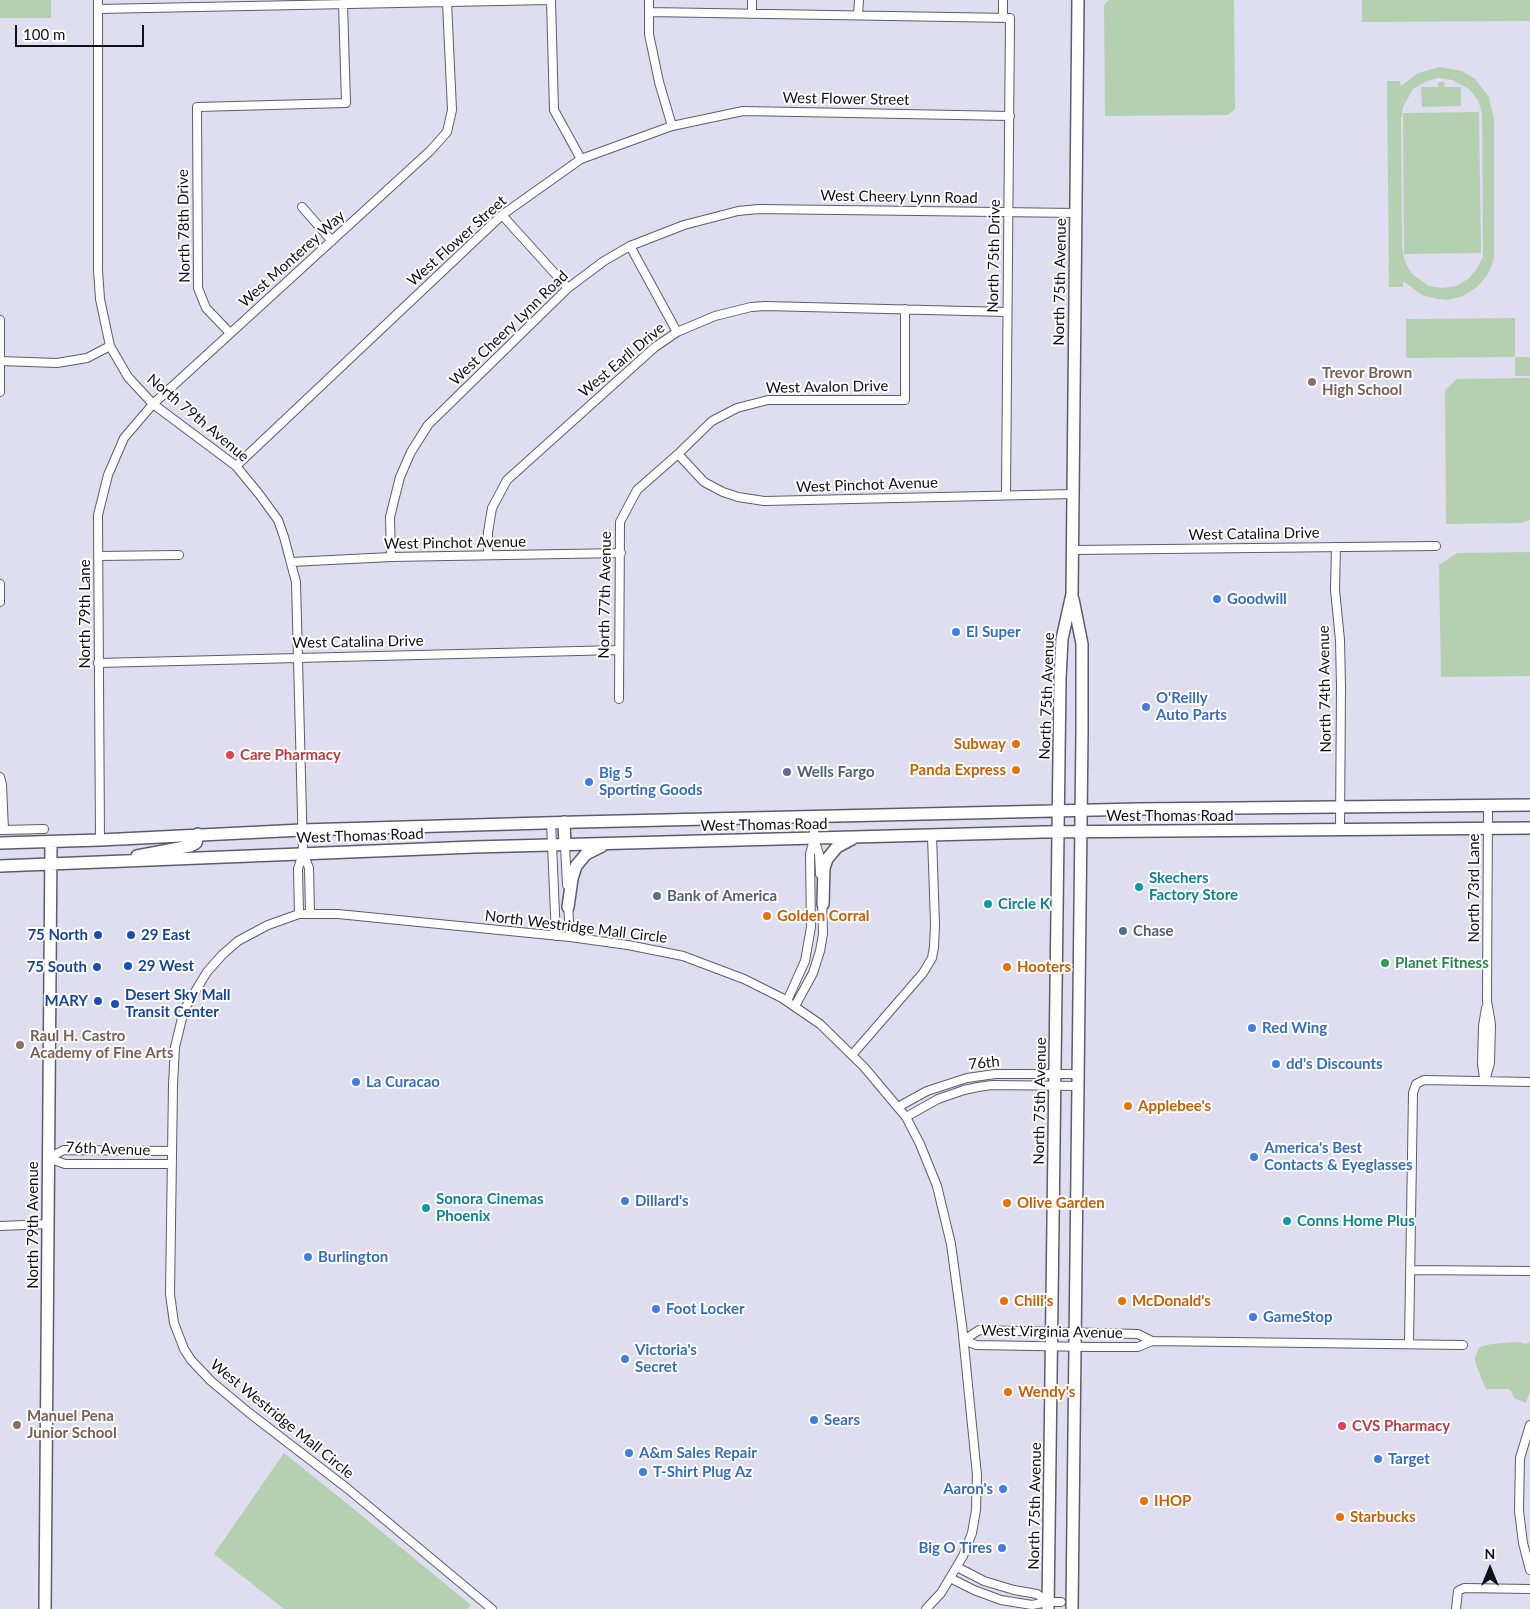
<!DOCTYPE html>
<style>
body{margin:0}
#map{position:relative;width:1530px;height:1609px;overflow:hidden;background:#dfddf0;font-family:Lato,sans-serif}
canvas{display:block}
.north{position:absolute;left:1465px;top:1544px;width:50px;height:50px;-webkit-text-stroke:4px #fff;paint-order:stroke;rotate:0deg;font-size:14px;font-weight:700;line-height:20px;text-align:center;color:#100f16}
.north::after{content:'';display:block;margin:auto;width:18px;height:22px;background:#100f16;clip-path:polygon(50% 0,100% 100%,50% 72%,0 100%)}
.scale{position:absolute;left:15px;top:25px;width:129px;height:22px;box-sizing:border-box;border:2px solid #100f16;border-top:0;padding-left:6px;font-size:15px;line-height:18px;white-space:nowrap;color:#100f16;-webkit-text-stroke:4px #fff;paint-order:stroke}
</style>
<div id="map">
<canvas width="1530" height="1609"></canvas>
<div class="north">N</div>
<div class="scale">100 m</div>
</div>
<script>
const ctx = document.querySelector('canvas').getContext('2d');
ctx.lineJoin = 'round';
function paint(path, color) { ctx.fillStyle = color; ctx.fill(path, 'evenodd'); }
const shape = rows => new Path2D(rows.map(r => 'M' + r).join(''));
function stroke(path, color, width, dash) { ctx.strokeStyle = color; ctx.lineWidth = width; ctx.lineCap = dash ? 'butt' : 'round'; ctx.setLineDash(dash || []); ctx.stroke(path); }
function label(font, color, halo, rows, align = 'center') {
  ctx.font = font + ' Lato,sans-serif'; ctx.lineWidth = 4; ctx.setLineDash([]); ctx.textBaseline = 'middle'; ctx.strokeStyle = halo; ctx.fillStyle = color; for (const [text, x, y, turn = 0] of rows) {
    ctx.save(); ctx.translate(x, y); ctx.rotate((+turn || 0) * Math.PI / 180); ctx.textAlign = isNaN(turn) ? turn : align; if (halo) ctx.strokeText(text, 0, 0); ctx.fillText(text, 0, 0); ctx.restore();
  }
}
paint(shape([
 [0,0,51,0,51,18,0,18],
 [1109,0,1234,0,1235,109,1228,115,1105,116,1104,5],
 [1362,0,1530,0,1530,21,1362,22],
 [1440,67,1462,71,1475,79,1489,97,1494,119,1494,259,1488,274,1477,287,1463,296,1447,300,1438,299,1422,295,1403,281,1403,287,1389,287,1387,81,1400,81,1401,86,1418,73],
 [1438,78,1452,80,1469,89,1478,100,1482,114,1483,256,1477,269,1468,279,1456,286,1442,288,1429,286,1412,274,1405,262,1402,248,1401,120,1403,107,1413,89,1425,82],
 [1438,82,1444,82,1445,87,1461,87,1461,106,1422,107,1421,87,1438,87],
 [1479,112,1481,253,1404,254,1403,113],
 [1515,318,1515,357,1530,357,1530,376,1515,376,1515,357,1406,358,1406,319],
 [1530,378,1530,520,1522,523,1446,524,1445,390,1457,379],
 [1530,552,1530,676,1441,677,1439,565,1457,553],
 [1517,1342,1526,1344,1530,1342,1530,1391,1526,1403,1514,1398,1512,1392,1509,1389,1486,1389,1476,1365,1475,1358,1479,1347,1492,1344],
 [284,1453,355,1510,471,1605,467,1609,284,1609,214,1554]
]), '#b5d0b1');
const street = shape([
 [98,0,98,270,100,299,110,346,128,377,153,404,236,466,259,494,278,520,284,537,296,582,303,853,298,869,299,914],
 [551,0,554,110,581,159],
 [649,0,649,34,659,82,672,126],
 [1003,1,1003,18],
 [98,9,549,0],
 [649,12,1010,18,1006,495],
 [752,14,752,0],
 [858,15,859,0],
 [302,207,332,241],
 [502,215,568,288],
 [630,246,677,332],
 [0,320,0,392],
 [230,333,206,308,198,288,197,107,346,103,343,4],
 [0,361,57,363,87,358,110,346],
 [678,454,704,482,723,492,738,497,764,501,1073,494],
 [236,466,502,215,581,159,672,126,743,111,1010,116],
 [1336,547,1335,590,1340,640,1341,687,1340,830],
 [1073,550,1436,546],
 [488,555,488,532,492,508,507,480,655,347,677,332,715,316,751,307,765,306,1007,312],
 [98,556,179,555],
 [391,557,390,517,400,477,411,452,428,425,568,288,604,261,630,246,684,225,738,211,759,209,1076,213],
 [291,562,391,557,621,553],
 [0,584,0,602],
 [98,663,618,650],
 [619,699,620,522,637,490,678,454,712,421,737,408,768,400,905,400,905,309],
 [0,777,2,785,4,830],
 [551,822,556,936],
 [1,830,44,829],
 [814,839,819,854,820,874],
 [100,840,98,515,108,475,124,438,153,404,430,151,447,132,452,110,447,2],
 [565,846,567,885],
 [303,853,309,868,310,913],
 [568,904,570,937],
 [787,1001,805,961,811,927,810,854,814,839,814,816],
 [795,1006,813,973,820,951,823,934,822,900],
 [852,1055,923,973,932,958,934,947,935,924,932,836],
 [1484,1078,1482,1064,1483,1026,1486,1008],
 [1485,1081,1490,1063,1491,1024,1487,1001,1488,805],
 [898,1107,927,1091,967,1078,995,1074,1079,1074],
 [906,1117,938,1099,964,1090,978,1087,992,1085,1079,1086],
 [48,1158,64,1150,171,1151],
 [48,1158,65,1164,171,1164],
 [0,1226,48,1224],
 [1410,1270,1530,1271],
 [964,1340,976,1345,1091,1347,1138,1347,1152,1341,1463,1345],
 [964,1340,979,1330,1138,1334,1152,1341],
 [1409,1344,1413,1093,1416,1084,1424,1080,1530,1082],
 [1530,1425,1520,1458,1519,1511,1523,1543,1530,1570],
 [957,1567,984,1581,1014,1590,1037,1594,1048,1602],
 [950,1578,974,1590,1001,1600,1032,1605,1048,1602,1061,1602],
 [492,1609,348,1489,248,1412,211,1381,191,1360,184,1349,174,1323,170,1294,173,1085,175,1047,184,1010,207,972,222,955,238,941,268,925,299,914,338,914,570,937,628,945,683,956,744,979,782,998,820,1024,864,1067,906,1117,920,1144,937,1186,951,1244,962,1325,977,1475,976,1510,972,1533,963,1556,941,1593,926,1609],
 [1456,1609,1458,1591,1464,1588,1530,1589]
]);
const secondary = shape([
 [564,822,565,846],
 [0,843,100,840,302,830,578,822,1138,809,1530,805],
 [137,856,190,846,196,843,198,834],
 [0,866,474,847,1043,832,1530,828],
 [823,904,824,868,827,859,837,847,852,839],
 [568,907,572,879,576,866,586,854,602,846],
 [45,1609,51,842],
 [1048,1609,1060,679,1062,639,1072,594,1078,0],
 [1072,1609,1082,733,1082,644,1073,599]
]);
stroke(street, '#5e5c6c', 10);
stroke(secondary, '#5e5c6c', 14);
stroke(street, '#fff', 8);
stroke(secondary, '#fff', 11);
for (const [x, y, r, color] of [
 [1312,382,5,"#8d6e63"],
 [1217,599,5,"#3f7fe0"],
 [956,632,5,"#3f7fe0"],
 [1146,707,5,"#3f7fe0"],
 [1016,744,5,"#e8710a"],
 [230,755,5,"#e0444e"],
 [1016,770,5,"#e8710a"],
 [787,772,5,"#5c6f8a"],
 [589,782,5,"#3f7fe0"],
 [1139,887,5,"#0f9aa8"],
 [657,896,5,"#5c6f8a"],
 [988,904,5,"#0f9aa8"],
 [767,916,5,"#e8710a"],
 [1123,931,5,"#5c6f8a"],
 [98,935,5,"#1a4fb4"],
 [131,935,5,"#1a4fb4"],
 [1385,963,5,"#2e9e5b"],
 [128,966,5,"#1a4fb4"],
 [97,967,5,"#1a4fb4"],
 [1007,967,5,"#e8710a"],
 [98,1001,5,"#1a4fb4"],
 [115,1004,5,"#1a4fb4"],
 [1252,1028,5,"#3f7fe0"],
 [20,1045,5,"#8d6e63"],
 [1276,1064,5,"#3f7fe0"],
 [356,1082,5,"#3f7fe0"],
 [1128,1106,5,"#e8710a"],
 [1254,1157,5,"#3f7fe0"],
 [625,1201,5,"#3f7fe0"],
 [1007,1203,5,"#e8710a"],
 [426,1208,5,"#0f9aa8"],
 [1287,1221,5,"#0f9aa8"],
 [308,1257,5,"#3f7fe0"],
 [1004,1301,5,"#e8710a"],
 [1122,1301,5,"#e8710a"],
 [656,1309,5,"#3f7fe0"],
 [1253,1317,5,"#3f7fe0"],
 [625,1359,5,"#3f7fe0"],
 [1008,1392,5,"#e8710a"],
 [814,1420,5,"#3f7fe0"],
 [17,1425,5,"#8d6e63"],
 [1342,1426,5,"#e0444e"],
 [629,1453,5,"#3f7fe0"],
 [1378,1459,5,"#3f7fe0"],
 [643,1472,5,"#3f7fe0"],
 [1003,1489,5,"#3f7fe0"],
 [1144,1501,5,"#e8710a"],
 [1340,1517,5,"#e8710a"],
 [1002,1548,5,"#3f7fe0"]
]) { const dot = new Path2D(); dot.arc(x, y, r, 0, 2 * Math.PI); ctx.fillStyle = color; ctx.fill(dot); stroke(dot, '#fff', 2); }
label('15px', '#100f16', '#fff', [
 ["West Flower Street",846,99,1],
 ["West Cheery Lynn Road",899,197,1],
 ["North 78th Drive",184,226,-91],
 ["West Flower Street",457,241,-42],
 ["North 75th Drive",994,256,-89],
 ["West Monterey Way",292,259,-42],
 ["North 75th Avenue",1060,282,-89],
 ["West Cheery Lynn Road",509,328,-44],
 ["West Earll Drive",622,360,-40],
 ["West Avalon Drive",827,387,-1],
 ["North 79th Avenue",198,418,40],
 ["West Pinchot Avenue",867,485,-2],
 ["West Catalina Drive",1254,534,-1],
 ["West Pinchot Avenue",455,543,-1],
 ["North 77th Avenue",605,595,-89],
 ["North 79th Lane",85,614,-90],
 ["West Catalina Drive",358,642,-1],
 ["North 74th Avenue",1325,689,-91],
 ["North 75th Avenue",1047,696,-88],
 ["West Thomas Road",1170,816],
 ["West Thomas Road",764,825,-1],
 ["West Thomas Road",360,836,-2],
 ["North 73rd Lane",1474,888,-90],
 ["North Westridge Mall Circle",576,927,7],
 ["76th",984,1063,-6],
 ["North 75th Avenue",1040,1101,-89],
 ["76th Avenue",108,1149,2],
 ["North 79th Avenue",33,1225,-90],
 ["West Virginia Avenue",1052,1332,1],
 ["West Westridge Mall Circle",282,1419,39],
 ["North 75th Avenue",1035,1506,-89]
]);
label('bold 15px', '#785e54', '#fff', [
 ["Trevor Brown",1322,373],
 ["High School",1322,390],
 ["Raul H. Castro",30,1036],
 ["Academy of Fine Arts",30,1053],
 ["Manuel Pena",27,1416],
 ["Junior School",27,1433]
], 'left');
label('bold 15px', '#366cbe', '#fff', [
 ["Goodwill",1227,599],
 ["El Super",966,632],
 ["O'Reilly",1156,698],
 ["Auto Parts",1156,715],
 ["Big 5",599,773],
 ["Sporting Goods",599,790],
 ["Red Wing",1262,1028],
 ["dd's Discounts",1286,1064],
 ["La Curacao",366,1082],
 ["America's Best",1264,1148],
 ["Contacts & Eyeglasses",1264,1165],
 ["Dillard's",635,1201],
 ["Burlington",318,1257],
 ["Foot Locker",666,1309],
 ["GameStop",1263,1317],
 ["Victoria's",635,1350],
 ["Secret",635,1367],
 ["Sears",824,1420],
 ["A&m Sales Repair",639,1453],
 ["Target",1388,1459],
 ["T-Shirt Plug Az",653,1472],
 ["Aaron's",993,1489,"right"],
 ["Big O Tires",992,1548,"right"]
], 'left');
label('bold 15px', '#c56008', '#fff', [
 ["Subway",1006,744,"right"],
 ["Panda Express",1006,770,"right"],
 ["Golden Corral",777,916],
 ["Hooters",1017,967],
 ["Applebee's",1138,1106],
 ["Olive Garden",1017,1203],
 ["Chili's",1014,1301],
 ["McDonald's",1132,1301],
 ["Wendy's",1018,1392],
 ["IHOP",1154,1501],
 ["Starbucks",1350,1517]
], 'left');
label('bold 15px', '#be3a42', '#fff', [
 ["Care Pharmacy",240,755],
 ["CVS Pharmacy",1352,1426]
], 'left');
label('bold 15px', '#4e5e75', '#fff', [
 ["Wells Fargo",797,772],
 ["Bank of America",667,896],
 ["Chase",1133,931]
], 'left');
label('bold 15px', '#0d838f', '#fff', [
 ["Skechers",1149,878],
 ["Factory Store",1149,895],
 ["Circle K",998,904],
 ["Sonora Cinemas",436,1199],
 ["Phoenix",436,1216],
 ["Conns Home Plus",1297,1221]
], 'left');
label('bold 15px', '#164399', '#fff', [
 ["75 North",88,935],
 ["29 East",141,935,"left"],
 ["29 West",138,966,"left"],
 ["75 South",87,967],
 ["Desert Sky Mall",125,995,"left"],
 ["Transit Center",125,1012,"left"],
 ["MARY",88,1001]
], 'right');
label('bold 15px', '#27864d', '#fff', [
 ["Planet Fitness",1395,963]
], 'left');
</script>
